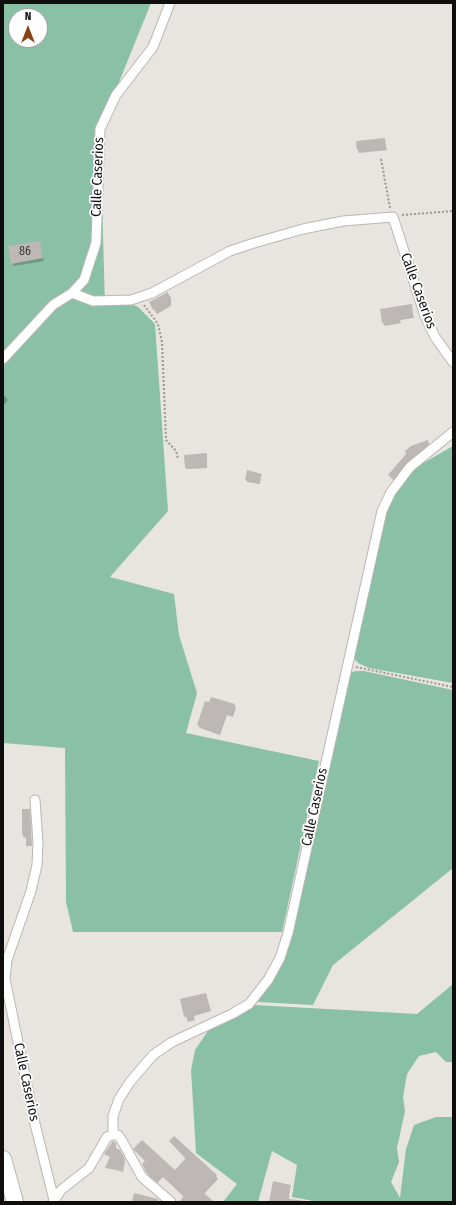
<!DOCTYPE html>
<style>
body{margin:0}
#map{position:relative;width:456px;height:1205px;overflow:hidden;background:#e8e4e0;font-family:"Fira Sans Condensed",sans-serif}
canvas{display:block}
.frame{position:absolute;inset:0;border:4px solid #100e0d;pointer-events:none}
.north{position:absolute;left:8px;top:8px;width:40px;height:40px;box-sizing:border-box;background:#fff;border:1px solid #9f9f9e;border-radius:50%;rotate:0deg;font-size:11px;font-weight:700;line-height:16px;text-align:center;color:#100e0d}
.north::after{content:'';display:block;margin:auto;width:14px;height:18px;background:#854213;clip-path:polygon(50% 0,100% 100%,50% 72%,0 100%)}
</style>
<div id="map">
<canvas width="456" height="1205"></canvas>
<div class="frame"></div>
<div class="north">N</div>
</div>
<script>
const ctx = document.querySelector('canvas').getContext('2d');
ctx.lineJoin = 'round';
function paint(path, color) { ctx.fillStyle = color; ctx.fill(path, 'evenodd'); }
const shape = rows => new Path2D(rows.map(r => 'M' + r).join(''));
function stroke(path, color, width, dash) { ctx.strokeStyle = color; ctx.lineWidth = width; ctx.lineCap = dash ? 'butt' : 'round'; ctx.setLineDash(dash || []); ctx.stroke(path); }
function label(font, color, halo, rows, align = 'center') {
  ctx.font = font + ' "Fira Sans Condensed",sans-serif'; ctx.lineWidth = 3.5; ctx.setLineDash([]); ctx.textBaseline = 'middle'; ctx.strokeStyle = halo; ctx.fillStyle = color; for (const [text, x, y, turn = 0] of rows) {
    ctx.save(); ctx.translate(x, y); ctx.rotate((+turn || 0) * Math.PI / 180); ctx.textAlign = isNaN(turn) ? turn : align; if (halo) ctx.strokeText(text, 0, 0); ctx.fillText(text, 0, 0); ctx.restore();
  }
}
paint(shape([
 [3,3,151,3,100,129,105,305,129,303,138,307,155,324,168,511,110,577,174,594,179,635,197,693,186,733,319,761,282,932,73,932,66,902,65,748,3,743],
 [16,16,40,16,40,40,16,40],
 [453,446,453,683,369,668,358,663,353,657,385,510,405,478,418,466],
 [356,671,364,671,453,690,453,868,333,965,313,1005,258,1002,281,963,294,931,311,845,349,673],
 [453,984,453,1062,446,1062,436,1052,419,1056,407,1074,403,1097,405,1111,397,1148,399,1162,391,1182,400,1198,406,1149,414,1125,436,1117,453,1117,453,1202,319,1202,292,1197,297,1165,272,1151,258,1202,223,1202,237,1184,196,1153,191,1070,195,1050,210,1028,254,1005,417,1014]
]), '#8ac0a6');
paint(shape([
 [384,139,387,150,359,153,358,150,357,142],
 [39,242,44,261,14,266,12,263],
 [168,293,171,298,171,306,157,314,150,303],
 [411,305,414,318,400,320,401,323,385,326,383,323],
 [3,394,8,400,3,406],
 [427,441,430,447,395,481,391,478,390,475],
 [207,456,207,468,187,469,186,468],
 [248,472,261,475,260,484,247,482],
 [205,702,234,705,236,708,233,717,227,715,220,735,200,728,198,725],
 [206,994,211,1011,194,1016,195,1020,188,1022,181,1000],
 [170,1142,216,1176,218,1179,204,1194,212,1202,180,1202,184,1197,163,1177,157,1183,150,1177,143,1165,146,1162,135,1149,175,1171,186,1159],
 [116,1144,116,1149,119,1150,125,1161,123,1172,106,1167,110,1157,105,1154],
 [290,1186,289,1199,315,1202,270,1202]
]), '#0003');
paint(shape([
 [385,138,386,147,357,150,356,141],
 [40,241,43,258,11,264,8,246],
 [168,292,168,301,153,310,149,302],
 [412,304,413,315,399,317,400,320,382,323,380,309],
 [428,440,429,444,406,462,393,479,388,475,406,454,405,451,411,446],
 [207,453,207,467,185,468,184,455],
 [247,470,262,474,259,484,245,480],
 [211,697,235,704,231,715,225,713,219,732,197,725,205,701,209,702],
 [22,809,30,809,32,846,26,846,26,837,24,838,22,833],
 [206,993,209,1006,192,1011,193,1015,184,1017,180,999],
 [174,1136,217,1175,202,1191,214,1202,179,1202,184,1196,160,1174,155,1180,147,1173,142,1164,145,1161,133,1149,142,1140,175,1170,186,1158,169,1141],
 [113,1141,116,1143,116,1148,120,1150,125,1159,123,1171,105,1168,110,1157,104,1154],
 [273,1181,291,1185,287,1202,269,1202],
 [134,1193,158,1199,159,1202,132,1202]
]), '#bdb8b5');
const minor = shape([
 [72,293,93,301,131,300,152,293,230,251,254,243,303,229,343,221,393,217,425,316,435,337,453,362],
 [3,359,53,305,72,293,84,280,96,243,100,129,116,95,153,47,170,3],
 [35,800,38,843,37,865,31,891,7,960,5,979,35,1124,54,1200],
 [113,1135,113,1116,119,1099,130,1082,153,1055,172,1042,232,1014,249,1004,268,980,280,958,288,933,382,511,391,492,410,467,453,432],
 [53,1202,61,1190,89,1168,107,1137,113,1135,118,1135,121,1139,142,1177,171,1202]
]);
const motorway = shape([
 [3,1159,15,1202]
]);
stroke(minor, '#bbb6b3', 11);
stroke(motorway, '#bbb6b3', 18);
stroke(shape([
 [381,159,390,208],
 [402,215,453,211],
 [144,305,158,324,162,342,166,440,176,451,178,459],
 [356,667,453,687]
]), '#9a9794', 2, [2, 2]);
stroke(minor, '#fff', 9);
stroke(motorway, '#fff', 16);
label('12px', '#3b3837', null, [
 ["86",25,252]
]);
label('14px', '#100e0d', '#fff', [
 ["Calle Caserios",98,177,-88],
 ["Calle Caserios",418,291,70],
 ["Calle Caserios",315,807,-78],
 ["Calle Caserios",26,1082,78]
]);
</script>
